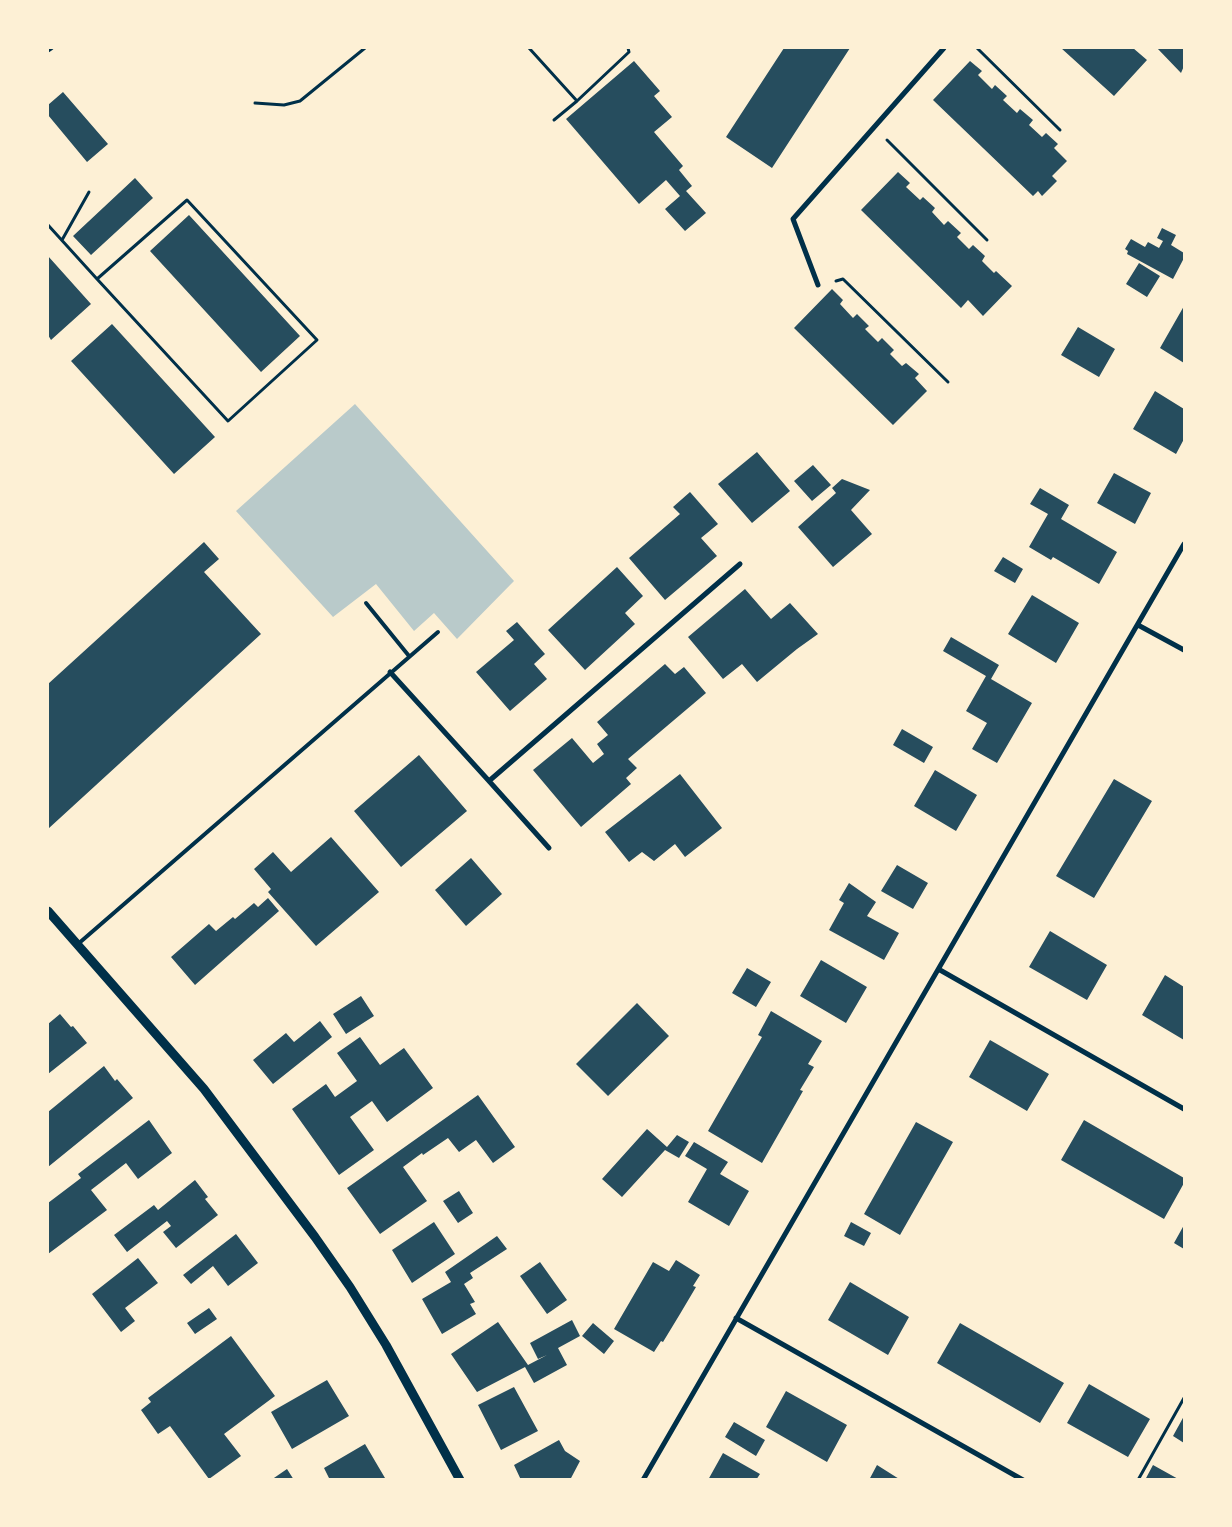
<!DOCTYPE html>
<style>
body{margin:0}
#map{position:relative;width:1232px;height:1527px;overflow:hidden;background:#fdf0d5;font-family:"Sofia Sans Condensed",sans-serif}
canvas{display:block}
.frame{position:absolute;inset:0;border:49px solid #fdf0d5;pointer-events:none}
</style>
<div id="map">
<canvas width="1232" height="1527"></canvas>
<div class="frame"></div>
</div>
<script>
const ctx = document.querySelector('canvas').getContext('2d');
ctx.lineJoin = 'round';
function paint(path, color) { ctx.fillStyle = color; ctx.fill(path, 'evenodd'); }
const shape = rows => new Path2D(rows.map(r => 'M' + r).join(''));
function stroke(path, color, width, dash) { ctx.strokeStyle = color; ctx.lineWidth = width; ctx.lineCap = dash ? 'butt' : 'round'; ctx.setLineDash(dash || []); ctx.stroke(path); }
paint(shape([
 [355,404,514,581,457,639,434,613,414,631,376,584,333,617,236,511]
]), '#b9caca');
paint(shape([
 [784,48,850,48,772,168,726,137],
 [1061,48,1133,48,1147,60,1114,96],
 [1157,48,1184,48,1184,66,1181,73],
 [634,61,660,91,654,96,672,117,654,132,683,166,679,170,692,186,686,191,706,213,685,231,665,209,680,196,666,180,639,204,566,119],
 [970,61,982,71,978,75,992,89,995,85,1007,96,1003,100,1017,113,1020,109,1033,120,1029,125,1042,137,1046,133,1058,144,1054,148,1067,161,1052,176,1057,181,1042,196,1038,191,1033,196,933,100],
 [63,92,108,144,87,162,48,115,48,105],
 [898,172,910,183,906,187,920,200,923,197,935,208,932,212,944,225,948,221,961,233,957,237,969,249,973,245,985,256,982,261,994,273,996,271,1012,286,983,316,968,300,961,308,861,210],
 [135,178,153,198,91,255,73,236],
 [189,215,300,336,261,372,150,251],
 [1162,228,1176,235,1171,245,1184,253,1184,258,1173,279,1127,254,1128,251,1125,249,1131,239,1145,247,1148,242,1159,248,1163,241,1157,238],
 [48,256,91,304,51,340,48,335],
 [1139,263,1160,276,1147,297,1126,284],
 [832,289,843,300,840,304,853,318,857,314,869,326,865,329,878,342,882,338,894,350,890,354,902,366,906,363,919,374,915,378,927,391,893,425,794,328],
 [1184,306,1184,363,1160,348],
 [112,324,215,437,174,474,71,361],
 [1078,327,1115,349,1099,377,1061,355],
 [1155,391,1184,409,1184,439,1176,454,1133,429],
 [757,452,790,491,752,523,718,484],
 [813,465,831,485,812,501,794,481],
 [1114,473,1151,493,1135,524,1097,503],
 [842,479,870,490,851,510,872,534,833,567,798,527,836,493,832,488],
 [1040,488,1069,505,1061,519,1117,552,1099,584,1053,557,1051,560,1029,547,1048,514,1030,504],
 [690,492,718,524,701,538,717,556,665,600,629,558,680,514,673,507],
 [204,542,219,559,204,572,261,634,48,829,48,684],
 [1003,557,1023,569,1015,583,994,571],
 [617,567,643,596,625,613,635,624,585,670,548,630],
 [745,589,771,619,790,603,818,634,797,649,757,682,742,664,723,679,688,637],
 [1032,595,1079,623,1056,663,1008,634],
 [517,622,545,654,534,664,547,679,510,711,476,672,514,640,506,631],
 [951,637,999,665,991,679,1032,703,997,763,972,749,987,723,966,711,986,676,943,651],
 [665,664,675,674,684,667,706,693,628,759,637,768,626,778,631,784,581,827,533,770,572,738,593,763,604,754,597,744,608,735,597,722],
 [902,729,933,747,924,763,893,745],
 [419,755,467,811,401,867,354,811],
 [935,770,977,795,956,831,914,806],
 [680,774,722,828,685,857,675,844,654,861,642,852,629,862,605,832],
 [1114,779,1152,801,1094,898,1056,876],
 [331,837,379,892,316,946,268,892,271,889,254,869,273,852,291,872],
 [471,858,502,894,466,926,435,890],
 [897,865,928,883,913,909,881,891],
 [849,883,876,902,867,916,899,933,884,960,829,930,844,903,839,900],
 [268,898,279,911,195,985,171,957,209,924,216,931,233,917,235,919,254,903,258,907],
 [1050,931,1107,965,1087,1000,1029,967],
 [821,960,867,987,846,1023,800,996],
 [747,968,771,982,756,1007,732,993],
 [1165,975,1184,987,1184,1040,1142,1015],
 [361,996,374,1016,346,1034,333,1014],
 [637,1003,669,1036,608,1096,576,1064],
 [771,1011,822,1041,808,1064,814,1067,800,1090,803,1091,762,1163,708,1131,762,1037,758,1035],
 [60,1014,71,1027,73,1026,87,1043,48,1074,48,1024],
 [320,1021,332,1037,273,1084,253,1060,286,1033,294,1042],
 [360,1037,380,1065,404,1048,433,1088,387,1122,372,1101,350,1117,374,1150,339,1175,292,1109,326,1084,335,1097,357,1081,337,1053],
 [990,1040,1049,1074,1027,1111,969,1077],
 [104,1066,115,1081,117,1079,133,1098,48,1167,48,1112],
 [478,1095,515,1147,493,1163,476,1140,459,1152,448,1138,423,1155,422,1153,403,1167,427,1201,380,1234,347,1188],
 [149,1120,172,1153,138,1179,126,1163,91,1190,107,1210,48,1254,48,1203,81,1178,78,1174],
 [1084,1120,1184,1178,1184,1183,1164,1219,1061,1160],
 [916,1122,953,1142,900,1235,864,1214],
 [647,1129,667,1147,677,1135,689,1142,679,1158,665,1150,622,1197,602,1179],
 [694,1142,728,1162,720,1174,749,1191,729,1226,688,1202,707,1169,685,1156],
 [195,1180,208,1197,205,1199,218,1215,176,1248,163,1232,171,1226,167,1221,127,1252,114,1235,154,1205,158,1210],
 [459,1191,473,1213,458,1223,443,1201],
 [434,1222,455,1254,412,1283,392,1250],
 [851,1222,871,1233,864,1246,844,1236],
 [1184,1225,1184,1249,1174,1243],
 [236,1234,258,1263,228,1286,213,1266,191,1284,183,1275],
 [497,1236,507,1249,470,1273,473,1278,464,1284,475,1302,470,1304,476,1314,442,1334,422,1299,451,1282,445,1272],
 [138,1258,158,1283,125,1308,135,1321,121,1332,92,1294],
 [676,1260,700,1275,693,1286,696,1287,680,1314,663,1342,661,1341,654,1352,614,1329,653,1262,669,1271],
 [540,1262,567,1300,547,1314,520,1276],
 [850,1282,909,1317,888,1355,828,1320],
 [209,1308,217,1319,195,1334,187,1323],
 [572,1320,580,1336,558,1348,567,1365,534,1383,525,1367,477,1392,451,1354,498,1322,528,1365,547,1355,538,1359,530,1343],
 [593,1323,614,1341,604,1354,582,1336],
 [960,1323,1064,1383,1040,1423,937,1363],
 [231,1336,275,1396,224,1434,241,1456,209,1479,170,1426,158,1434,141,1410,151,1402,148,1398],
 [327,1380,349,1416,292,1449,271,1412],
 [1089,1384,1150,1419,1128,1457,1067,1423],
 [514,1387,538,1431,501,1450,478,1405],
 [786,1391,847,1425,827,1462,766,1427],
 [1184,1416,1184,1443,1173,1436],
 [734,1422,765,1440,756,1456,725,1437],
 [559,1440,565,1451,580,1461,570,1480,521,1480,514,1465],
 [365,1444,385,1478,382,1480,330,1480,324,1468],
 [723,1453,760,1474,756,1480,708,1480],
 [877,1465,896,1477,901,1480,869,1480],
 [1153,1465,1180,1480,1145,1480],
 [287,1469,294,1480,271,1480]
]), '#264d5e');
stroke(shape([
 [529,48,577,101,629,52,628,48],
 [977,48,1060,130],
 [255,103,284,105,300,101,365,48],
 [554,120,577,101],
 [887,140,987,240],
 [48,225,97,279,228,421,317,340,187,200,97,279],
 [62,240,89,192],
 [836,281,843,279,948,382],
 [1138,1480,1184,1398]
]), '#003049', 3);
stroke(shape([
 [366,603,409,656],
 [78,944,438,632]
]), '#003049', 4);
stroke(shape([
 [48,50,51,48],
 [818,285,793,219,944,48],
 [1138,625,1184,650],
 [390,672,489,781,740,564],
 [489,781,549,848],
 [940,970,1184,1109],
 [736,1318,1023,1480],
 [643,1480,1184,544]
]), '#003049', 5);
stroke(shape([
 [48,911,204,1089,315,1237,350,1287,386,1345,460,1480]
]), '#003049', 9);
</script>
